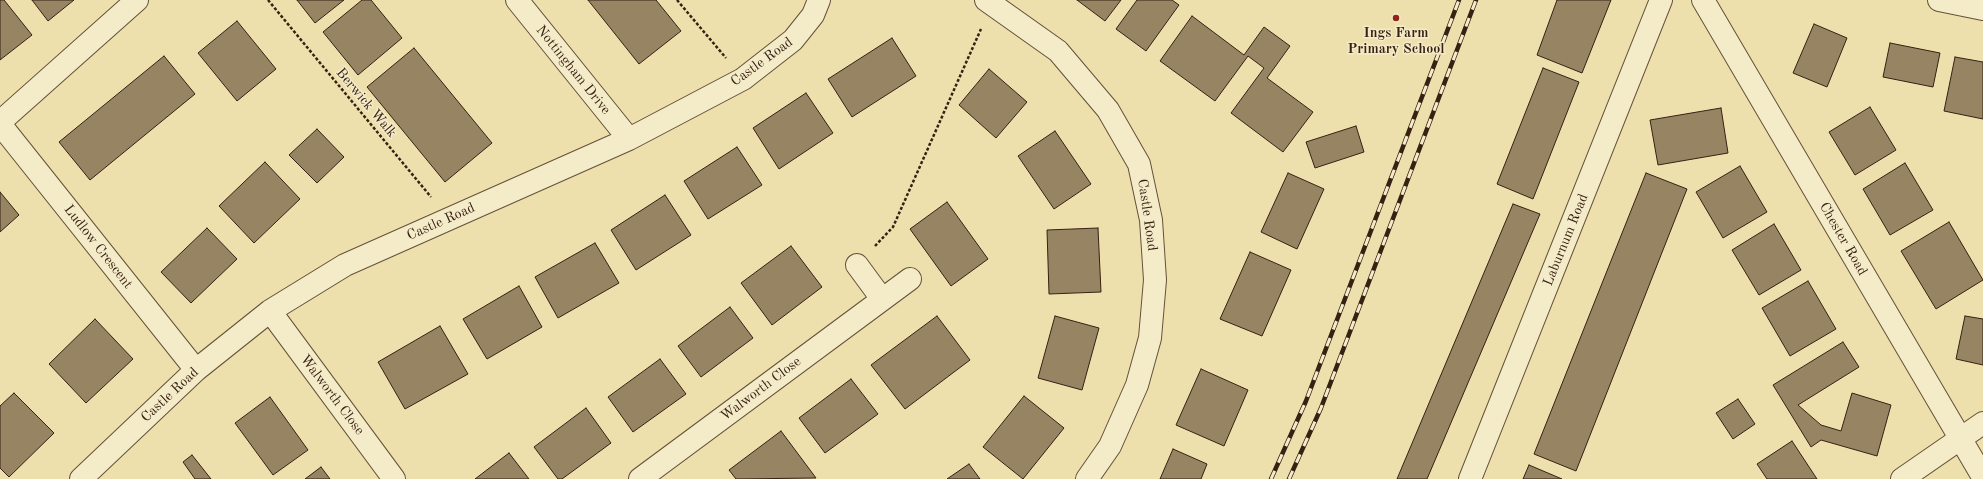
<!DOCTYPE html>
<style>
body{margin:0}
canvas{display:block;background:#eee0ac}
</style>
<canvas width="1983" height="479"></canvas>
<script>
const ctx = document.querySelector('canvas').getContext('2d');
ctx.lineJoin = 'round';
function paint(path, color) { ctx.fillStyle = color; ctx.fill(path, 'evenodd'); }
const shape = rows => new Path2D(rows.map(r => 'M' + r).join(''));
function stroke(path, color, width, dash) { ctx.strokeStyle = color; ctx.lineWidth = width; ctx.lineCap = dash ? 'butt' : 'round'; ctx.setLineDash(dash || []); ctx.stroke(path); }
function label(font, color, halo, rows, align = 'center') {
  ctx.font = font + ' "Old Standard TT",serif'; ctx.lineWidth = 3; ctx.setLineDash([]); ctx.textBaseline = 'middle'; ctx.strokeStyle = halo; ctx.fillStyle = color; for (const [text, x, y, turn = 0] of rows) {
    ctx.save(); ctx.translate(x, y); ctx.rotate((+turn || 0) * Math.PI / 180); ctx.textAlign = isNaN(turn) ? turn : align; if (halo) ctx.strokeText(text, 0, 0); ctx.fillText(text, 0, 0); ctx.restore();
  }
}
const building = shape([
 [0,0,4,0,32,35,0,60,0,0],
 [32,0,74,0,48,21,32,0],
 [297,0,344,0,315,23,297,0],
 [362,0,371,0,402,38,358,75,323,32,362,0],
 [588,0,656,0,681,31,639,64,588,0],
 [1077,0,1121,0,1105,21,1077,0],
 [1137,0,1172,0,1179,5,1146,51,1116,29,1137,0],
 [1557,0,1611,0,1582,73,1537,55,1557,0],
 [1192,16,1244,55,1264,27,1290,46,1267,78,1313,112,1283,152,1231,113,1264,68,1248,56,1215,101,1160,61,1192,16],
 [237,21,276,69,237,101,198,53,237,21],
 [1814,24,1847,38,1827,87,1793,73,1814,24],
 [892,38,916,76,852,117,828,79,892,38],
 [1890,43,1940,53,1933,87,1883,77,1890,43],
 [414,48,492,143,445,182,367,87,414,48],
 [164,56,195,94,90,180,59,142,164,56],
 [1955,57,1983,62,1983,119,1944,111,1955,57],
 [1543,68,1579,82,1533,199,1497,184,1543,68],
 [989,69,1027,102,996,138,959,105,989,69],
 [806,93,833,133,779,169,753,128,806,93],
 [1870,107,1896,150,1855,175,1829,132,1870,107],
 [1721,108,1728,153,1658,165,1650,120,1721,108],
 [1356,126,1364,152,1315,168,1306,142,1356,126],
 [317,129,344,157,317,183,289,155,317,129],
 [1055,131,1091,184,1054,209,1018,156,1055,131],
 [737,147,762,185,708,219,684,181,737,147],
 [265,162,300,199,254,243,219,206,265,162],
 [1905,163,1933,210,1890,235,1863,189,1905,163],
 [1740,166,1767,212,1723,238,1696,192,1740,166],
 [1288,173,1324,189,1297,249,1261,232,1288,173],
 [1646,173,1687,189,1576,471,1534,454,1646,173],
 [0,192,19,215,0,232,0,192],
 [665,195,691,235,636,270,611,230,665,195],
 [947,202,988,259,951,286,910,229,947,202],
 [1513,204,1540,214,1427,479,1397,479,1513,204],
 [1949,222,1983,280,1936,309,1901,251,1949,222],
 [1774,224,1801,270,1759,295,1732,250,1774,224],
 [207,228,237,259,191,303,161,272,207,228],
 [1098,228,1101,292,1049,294,1047,230,1098,228],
 [595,243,619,283,558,318,535,277,595,243],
 [791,246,822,287,772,325,741,283,791,246],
 [1250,252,1291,270,1262,336,1220,319,1250,252],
 [1808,281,1836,329,1790,356,1762,308,1808,281],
 [519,286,542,327,487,359,463,319,519,286],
 [730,307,753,338,701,377,678,346,730,307],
 [937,316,970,360,905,409,871,365,937,316],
 [1055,316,1099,328,1082,390,1038,378,1055,316],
 [1965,316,1983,319,1983,365,1956,359,1965,316],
 [95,319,133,359,86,403,49,364,95,319],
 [440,326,468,374,405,409,378,362,440,326],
 [1843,342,1859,367,1798,405,1821,425,1841,431,1852,393,1891,405,1877,456,1821,440,1811,447,1773,385,1843,342],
 [660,359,686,394,633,432,608,397,660,359],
 [1201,369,1248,390,1224,446,1176,425,1201,369],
 [851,379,878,414,825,453,799,418,851,379],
 [14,393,54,433,9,477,0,468,0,406,14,393],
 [1024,396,1064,428,1023,479,983,447,1024,396],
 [270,397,308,450,273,475,235,423,270,397],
 [1738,399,1755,424,1733,439,1716,413,1738,399],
 [586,408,611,443,562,479,558,479,534,447,586,408],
 [781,431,816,478,736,479,729,470,781,431],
 [1792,441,1817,479,1767,479,1757,464,1792,441],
 [1173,449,1207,464,1201,479,1160,479,1173,449],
 [509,453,529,479,475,479,509,453],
 [192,455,211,479,195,479,183,462,192,455],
 [969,464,980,479,947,479,969,464],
 [1529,465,1562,479,1523,479,1529,465],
 [321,467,330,479,305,479,321,467]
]);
paint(building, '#968463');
stroke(building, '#362113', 1);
const street = shape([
 [517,0,629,139],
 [986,0,1058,51,1108,110,1139,164,1151,220,1155,280,1150,338,1137,385,1110,446,1087,479],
 [1703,0,1983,477],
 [1939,0,1983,9],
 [0,122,137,0],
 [0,124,196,370],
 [857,265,882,299],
 [270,311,394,479],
 [81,479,196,370,270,311,345,265,629,139,743,79,793,40,813,15,819,0],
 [640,479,910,279],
 [1470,479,1661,0],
 [1902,479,1983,423]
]);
stroke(street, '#645139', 24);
stroke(shape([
 [268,0,431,197],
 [677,0,726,58],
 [875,246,893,227,981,29]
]), '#362113', 2.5, [3, 2]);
stroke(street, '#f4ebc9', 22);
const rail = shape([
 [1271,479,1306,401,1459,0],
 [1289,479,1321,408,1476,0]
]);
stroke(rail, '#362113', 4.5);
stroke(rail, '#f4ebc9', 3, [9]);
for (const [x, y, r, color] of [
 [1396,18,4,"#8f2418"]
]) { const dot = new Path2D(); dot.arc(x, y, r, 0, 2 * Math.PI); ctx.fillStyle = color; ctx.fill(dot); stroke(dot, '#f4ebc9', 1.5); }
label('bold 14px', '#362113', '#f4ebc9', [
 ["Ings Farm",1396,33],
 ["Primary School",1396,49]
]);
label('14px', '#362113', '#f4ebc9', [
 ["Castle Road",762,62,-36],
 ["Nottingham Drive",573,70,51],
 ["Berwick Walk",366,103,50],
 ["Castle Road",1147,215,82],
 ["Castle Road",441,222,-24],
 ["Chester Road",1843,239,60],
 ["Laburnum Road",1566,240,-68],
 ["Ludlow Crescent",98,247,52],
 ["Walworth Close",761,389,-37],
 ["Castle Road",170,395,-43],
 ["Walworth Close",332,395,53]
]);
</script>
